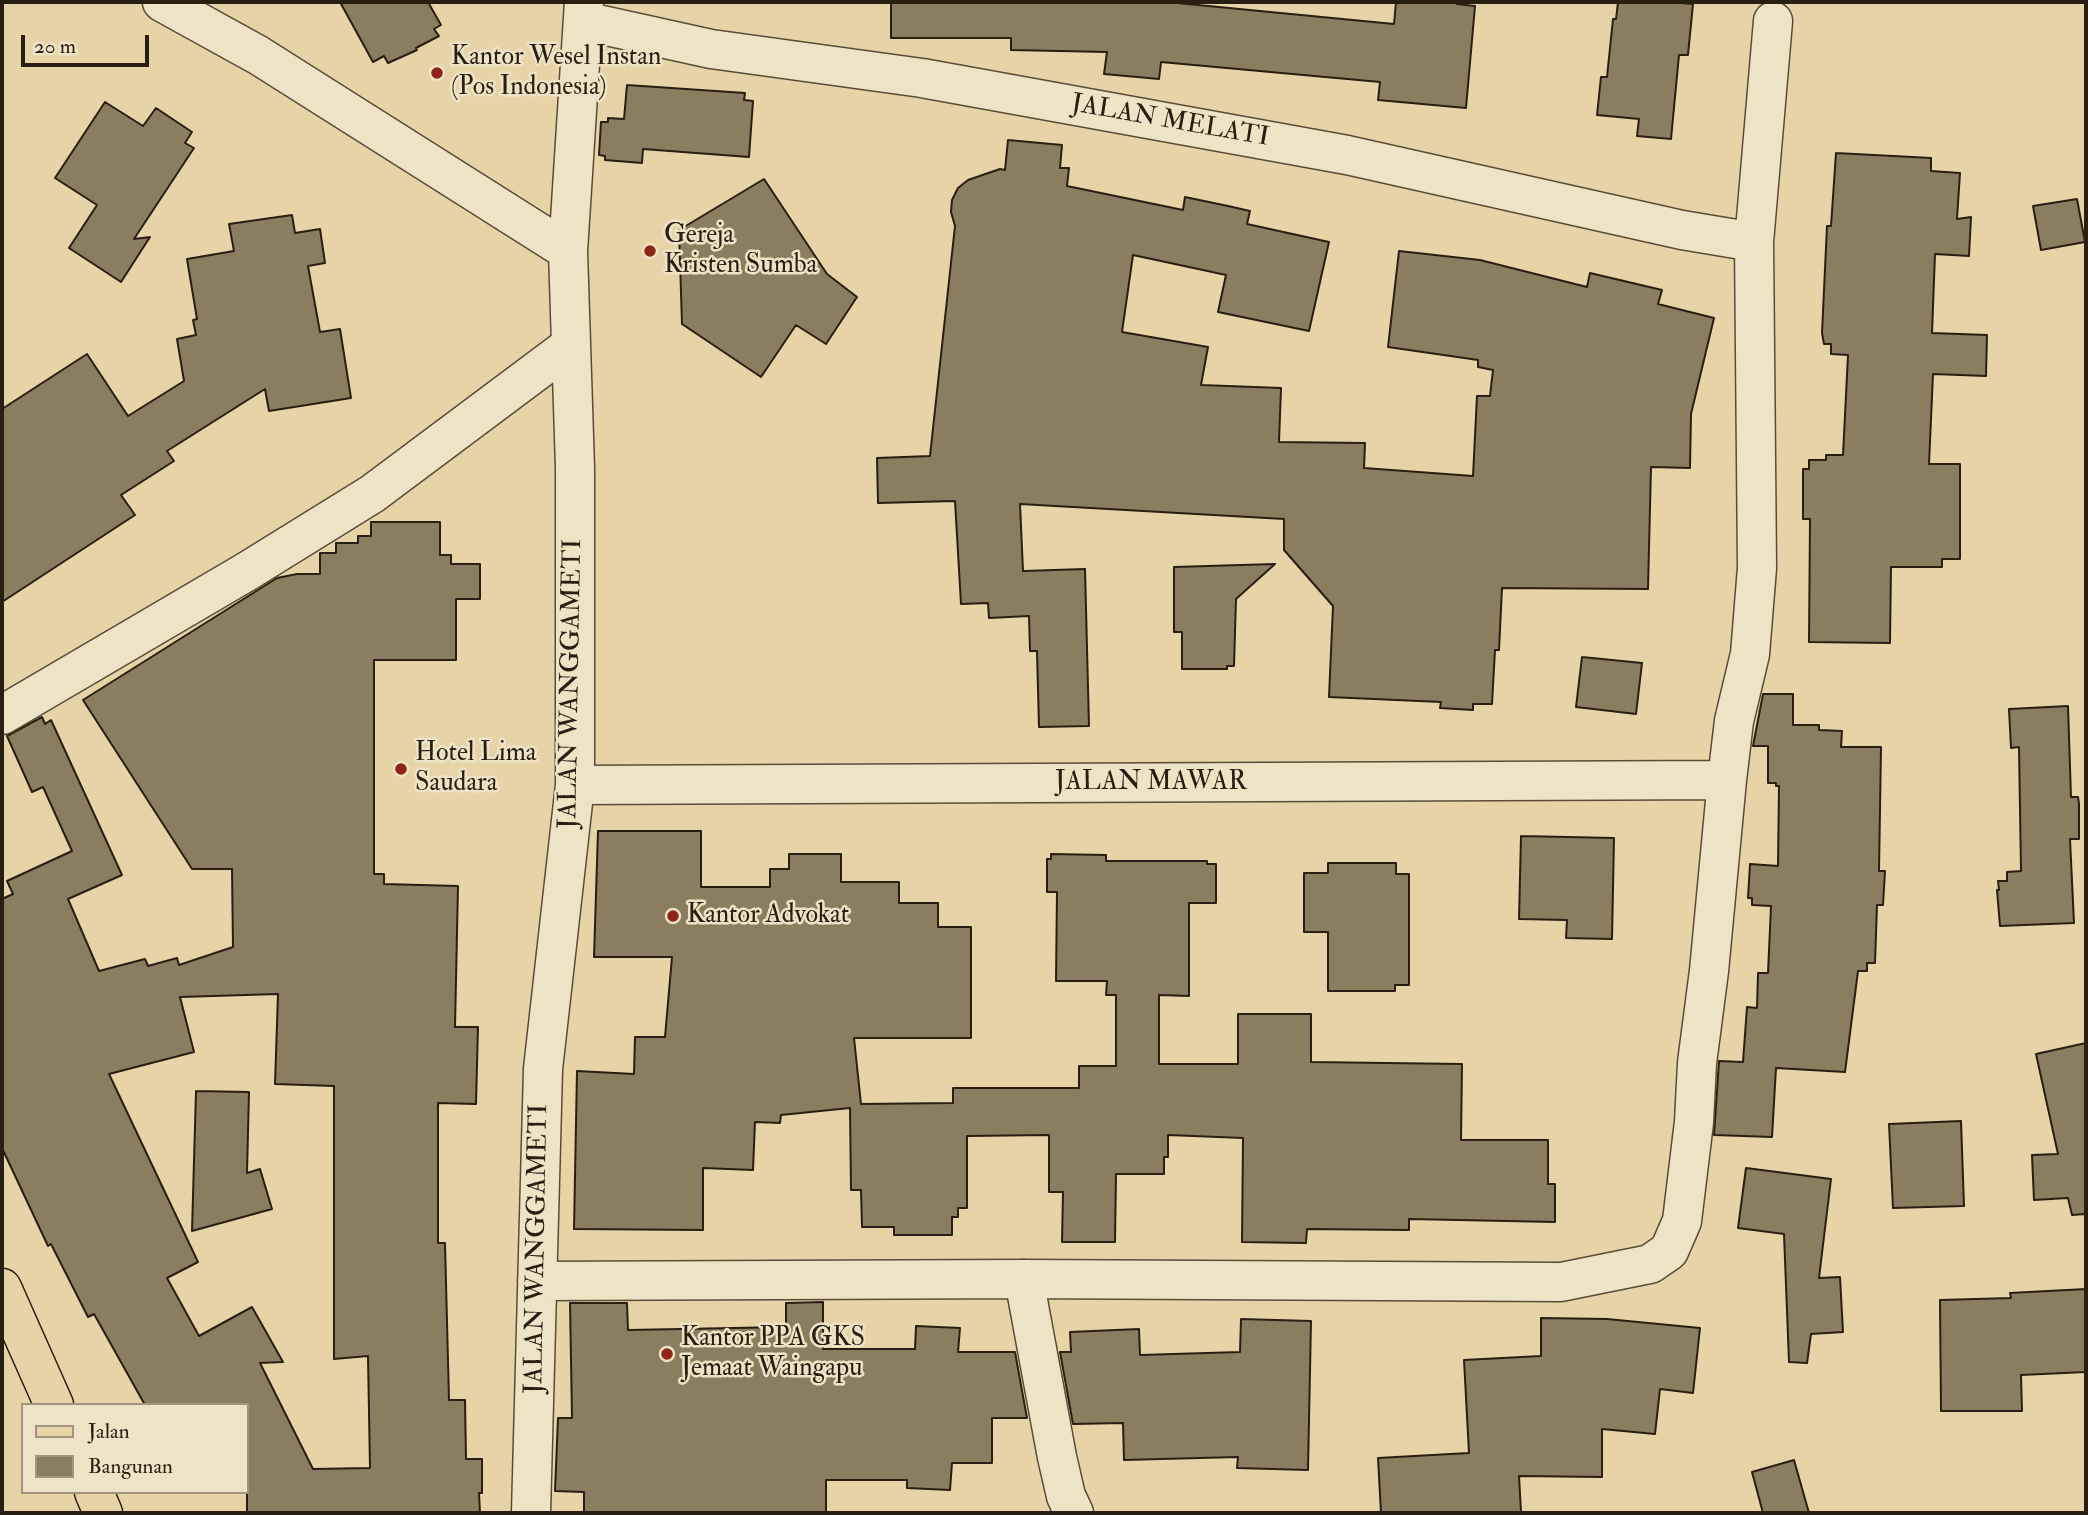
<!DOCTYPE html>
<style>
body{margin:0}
#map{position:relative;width:2088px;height:1515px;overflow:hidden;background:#e6d4a8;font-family:"IM FELL Double Pica",serif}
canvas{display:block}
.frame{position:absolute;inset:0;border:4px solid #291e12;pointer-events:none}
.legend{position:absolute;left:21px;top:1403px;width:228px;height:91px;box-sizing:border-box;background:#efe3c6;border:2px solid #a0947e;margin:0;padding:9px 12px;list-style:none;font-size:21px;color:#291e12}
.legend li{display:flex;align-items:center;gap:14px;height:35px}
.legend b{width:35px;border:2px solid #a0947e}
.scale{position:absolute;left:21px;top:35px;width:128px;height:32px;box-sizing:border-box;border:4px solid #291e12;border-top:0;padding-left:9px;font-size:21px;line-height:24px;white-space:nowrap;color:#291e12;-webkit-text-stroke:5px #efe3c6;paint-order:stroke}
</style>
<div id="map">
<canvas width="2088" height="1515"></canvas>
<div class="frame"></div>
<ul class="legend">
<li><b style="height:9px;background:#e6d4a8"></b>Jalan</li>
<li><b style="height:19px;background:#8b7d60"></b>Bangunan</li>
</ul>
<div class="scale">20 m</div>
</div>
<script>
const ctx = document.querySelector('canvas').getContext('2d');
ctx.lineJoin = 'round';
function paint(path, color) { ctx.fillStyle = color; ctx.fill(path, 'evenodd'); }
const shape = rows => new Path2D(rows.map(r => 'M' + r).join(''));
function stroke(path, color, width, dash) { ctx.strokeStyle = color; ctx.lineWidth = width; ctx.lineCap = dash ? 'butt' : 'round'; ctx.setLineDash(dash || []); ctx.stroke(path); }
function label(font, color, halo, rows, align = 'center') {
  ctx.font = font + ' "IM FELL Double Pica",serif'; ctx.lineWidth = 5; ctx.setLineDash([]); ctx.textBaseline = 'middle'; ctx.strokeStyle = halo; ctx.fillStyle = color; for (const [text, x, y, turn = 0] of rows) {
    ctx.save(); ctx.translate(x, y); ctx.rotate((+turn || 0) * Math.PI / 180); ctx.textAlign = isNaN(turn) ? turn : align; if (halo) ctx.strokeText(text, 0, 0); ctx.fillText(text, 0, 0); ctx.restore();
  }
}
const building = shape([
 [340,2,428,2,441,25,434,29,439,36,416,48,417,50,388,63,384,56,373,62,340,2],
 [891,2,1167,2,1394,24,1396,2,1457,2,1457,4,1475,6,1466,108,1378,100,1380,82,1161,62,1159,79,1104,74,1107,52,1011,50,1011,38,891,38,891,2],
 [1618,2,1670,2,1693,4,1688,55,1679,55,1671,139,1637,136,1639,119,1597,115,1601,77,1607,77,1613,19,1616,19,1618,2],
 [627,85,745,93,744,100,753,101,749,157,643,149,642,163,605,160,605,156,599,155,601,122,608,122,608,118,624,119,627,85],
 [105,102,143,126,156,108,192,132,185,143,194,148,134,239,150,237,121,282,69,248,97,205,55,178,105,102],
 [1008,140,1062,145,1060,168,1069,168,1067,186,1183,210,1185,197,1228,206,1250,211,1247,224,1329,242,1309,331,1218,312,1226,275,1133,255,1122,332,1208,347,1201,385,1281,388,1279,442,1365,443,1364,468,1473,476,1477,396,1490,396,1493,370,1478,367,1478,360,1388,347,1399,251,1480,260,1587,287,1590,273,1662,290,1658,304,1714,318,1691,414,1690,468,1651,467,1648,589,1502,588,1499,650,1495,650,1492,704,1473,704,1473,710,1440,708,1441,702,1329,697,1333,606,1284,550,1284,519,1020,504,1023,571,1085,569,1089,726,1039,727,1037,651,1030,651,1029,616,989,618,988,603,961,604,955,501,878,503,877,458,930,456,955,226,951,212,952,200,958,188,968,180,1000,169,1005,170,1008,140],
 [1836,153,1931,158,1931,171,1960,173,1957,219,1971,217,1969,256,1935,254,1932,333,1987,335,1986,376,1933,374,1929,464,1960,464,1960,559,1942,559,1942,567,1891,567,1890,643,1809,642,1810,519,1803,519,1803,469,1809,469,1809,460,1826,460,1826,455,1843,455,1848,355,1831,354,1831,344,1824,344,1822,333,1827,226,1831,226,1836,153],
 [764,179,827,274,857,297,826,344,796,325,761,377,682,324,679,230,764,179],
 [2077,199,2085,242,2041,250,2033,206,2077,199],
 [292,215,295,233,320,229,325,263,308,266,320,332,340,329,351,398,269,411,265,389,167,451,174,461,121,495,135,515,2,602,2,409,87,354,128,416,184,381,177,339,196,335,193,320,197,319,187,259,234,251,229,224,292,215],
 [371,522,440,522,440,555,451,555,451,564,480,564,480,599,456,599,456,660,374,660,374,874,384,874,384,884,458,886,455,1027,478,1027,476,1104,438,1103,438,1243,445,1243,449,1400,465,1400,466,1459,482,1459,482,1493,479,1493,480,1513,247,1513,247,1405,145,1405,94,1314,88,1317,51,1244,48,1246,2,1148,2,899,13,894,7,881,72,851,43,787,32,792,7,736,42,717,45,724,51,720,122,875,68,899,99,971,145,959,148,966,177,958,179,965,233,947,232,869,192,869,83,700,277,578,297,574,320,574,320,553,336,553,336,543,358,543,358,536,371,536,371,522],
 [278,994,275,1084,334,1086,334,1359,368,1356,370,1468,313,1469,260,1363,283,1362,252,1307,199,1336,167,1278,198,1262,109,1074,194,1052,180,997,278,994],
 [1275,564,1236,599,1234,666,1227,666,1227,669,1182,669,1182,632,1174,632,1174,567,1275,564],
 [1582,657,1642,663,1636,714,1576,707,1582,657],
 [1763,694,1793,694,1793,725,1819,725,1819,730,1842,731,1841,747,1881,747,1879,871,1885,871,1883,905,1877,905,1875,963,1867,963,1867,971,1858,971,1845,1072,1776,1068,1772,1137,1714,1135,1719,1061,1743,1062,1747,1007,1757,1008,1758,973,1768,973,1771,906,1752,905,1752,898,1748,898,1750,864,1778,866,1779,786,1776,786,1776,783,1768,783,1768,746,1753,746,1763,694],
 [2068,706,2071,797,2078,797,2079,804,2079,839,2070,839,2074,923,2000,926,1997,890,1999,890,1998,881,2007,881,2007,872,2021,871,2019,747,2011,748,2009,709,2068,706],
 [598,831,701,831,701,887,770,887,770,869,789,869,789,854,841,854,841,882,899,882,899,903,938,903,938,927,971,927,971,1038,854,1038,861,1104,953,1103,953,1088,1079,1088,1079,1066,1116,1066,1116,995,1106,995,1107,981,1056,981,1057,892,1047,892,1047,859,1051,859,1051,854,1106,855,1106,861,1207,861,1207,864,1216,864,1216,903,1189,903,1189,996,1159,995,1159,1064,1238,1064,1238,1014,1311,1014,1311,1062,1462,1064,1461,1140,1548,1140,1548,1184,1555,1184,1555,1222,1409,1219,1409,1230,1307,1229,1306,1243,1242,1242,1243,1138,1168,1135,1168,1157,1164,1157,1164,1174,1116,1174,1115,1242,1062,1242,1063,1192,1049,1192,1049,1135,967,1136,967,1208,958,1208,958,1217,952,1217,952,1235,894,1235,894,1227,862,1227,861,1190,851,1190,850,1108,781,1115,780,1123,755,1122,753,1170,703,1168,703,1230,574,1229,577,1071,634,1074,635,1037,665,1037,672,957,594,957,598,831],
 [1521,836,1614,838,1612,939,1566,938,1567,920,1519,919,1521,836],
 [1328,863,1396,863,1396,874,1409,874,1409,985,1395,985,1395,991,1328,991,1328,932,1304,932,1304,873,1328,873,1328,863],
 [2086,1043,2086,1214,2072,1215,2068,1198,2034,1200,2032,1155,2058,1154,2036,1054,2086,1043],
 [196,1091,249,1092,247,1173,260,1169,272,1209,192,1231,196,1091],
 [1961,1121,1964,1206,1893,1208,1889,1124,1961,1121],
 [1746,1168,1831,1179,1819,1278,1840,1277,1843,1332,1811,1334,1807,1363,1789,1362,1784,1234,1738,1228,1746,1168],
 [2086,1289,2086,1372,2021,1375,2022,1411,1941,1411,1940,1300,2011,1298,2010,1293,2086,1289],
 [823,1302,823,1349,915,1349,916,1326,960,1328,958,1352,1015,1352,1027,1418,992,1418,992,1463,952,1463,950,1490,907,1488,907,1480,826,1480,826,1513,584,1513,584,1492,555,1491,558,1418,572,1418,570,1303,627,1303,628,1330,786,1327,786,1303,823,1302],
 [1541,1318,1607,1319,1700,1328,1693,1393,1660,1389,1655,1434,1602,1429,1602,1477,1519,1476,1521,1512,1381,1513,1378,1458,1469,1453,1464,1360,1541,1356,1541,1318],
 [1241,1319,1311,1321,1308,1470,1237,1468,1238,1457,1124,1460,1123,1423,1073,1424,1060,1352,1071,1352,1070,1332,1139,1329,1140,1355,1240,1352,1241,1319],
 [1794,1460,1809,1513,1763,1513,1752,1472,1794,1460]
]);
paint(building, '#8b7d60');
stroke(building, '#291e12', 2);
const minor = shape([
 [162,2,258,55,568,251],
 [584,21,711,49,922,78,1347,155,1682,230,1754,242],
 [2,715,246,572,372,494,570,346],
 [575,785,1727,780],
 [1024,1279,1057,1457,1066,1496,1074,1513],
 [537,1281,1024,1279,1561,1282,1650,1264,1669,1251,1682,1221,1694,1122,1697,1063,1709,971,1727,780,1734,721,1750,654,1757,568,1754,242,1773,21],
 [531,1513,543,1069,575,785,575,468,568,251,584,2]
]);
const major = shape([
 [2,1288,54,1405],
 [94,1492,103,1513]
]);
stroke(minor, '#584c38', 41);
stroke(major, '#291e12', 41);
stroke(minor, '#efe3c6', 38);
stroke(major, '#e6d4a8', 38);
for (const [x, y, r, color] of [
 [437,73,7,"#8f2418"],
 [650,251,7,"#8f2418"],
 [401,769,7,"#8f2418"],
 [673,916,7,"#8f2418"],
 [667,1354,7,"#8f2418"]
]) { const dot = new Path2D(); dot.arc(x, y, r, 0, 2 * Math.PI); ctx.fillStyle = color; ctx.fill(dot); stroke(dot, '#efe3c6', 2.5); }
label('26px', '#291e12', '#efe3c6', [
 ["Kantor Wesel Instan",451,58],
 ["(Pos Indonesia)",451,88],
 ["Gereja",664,236],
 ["Kristen Sumba",664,266],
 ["Hotel Lima",415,754],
 ["Saudara",415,784],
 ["Kantor Advokat",687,916],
 ["Kantor PPA GKS",681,1339],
 ["Jemaat Waingapu",681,1369]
], 'left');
label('26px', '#291e12', '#efe3c6', [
 ["JALAN MELATI",1170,122,10],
 ["JALAN WANGGAMETI",572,684,-89],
 ["JALAN MAWAR",1151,783],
 ["JALAN WANGGAMETI",538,1249,-89]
]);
</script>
